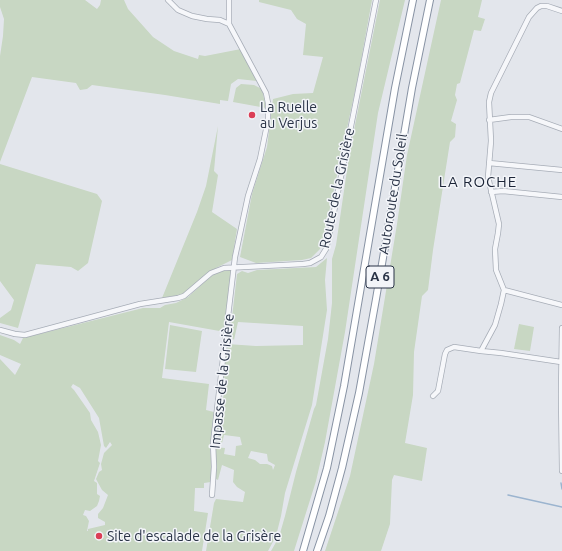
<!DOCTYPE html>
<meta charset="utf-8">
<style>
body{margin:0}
canvas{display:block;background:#e3e6ec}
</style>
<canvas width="562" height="551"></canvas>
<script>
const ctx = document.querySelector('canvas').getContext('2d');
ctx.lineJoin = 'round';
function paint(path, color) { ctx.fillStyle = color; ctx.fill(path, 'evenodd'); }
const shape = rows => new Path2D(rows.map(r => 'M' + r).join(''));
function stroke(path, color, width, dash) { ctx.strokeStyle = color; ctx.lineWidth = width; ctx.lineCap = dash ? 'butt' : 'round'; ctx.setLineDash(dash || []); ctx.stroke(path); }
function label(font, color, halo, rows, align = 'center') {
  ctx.font = font + ' Ubuntu,sans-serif'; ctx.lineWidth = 3; ctx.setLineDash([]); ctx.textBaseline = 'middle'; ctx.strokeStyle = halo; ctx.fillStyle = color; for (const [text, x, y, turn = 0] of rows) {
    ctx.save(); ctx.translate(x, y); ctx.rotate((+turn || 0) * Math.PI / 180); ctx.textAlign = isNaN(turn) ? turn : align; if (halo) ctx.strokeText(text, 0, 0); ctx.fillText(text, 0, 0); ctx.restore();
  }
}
paint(shape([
 [0,0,85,0,97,9,100,5,101,0,124,0,128,9,153,37,174,51,198,59,199,55,205,56,241,49,257,81,238,79,231,84,228,101,220,100,220,104,165,95,92,85,87,89,80,90,76,83,32,77,0,162,0,56,3,36,4,19,0,7],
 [259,0,372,0,358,77,325,231,320,249,311,258,302,260,256,263,240,257,252,194,267,147,273,99,293,94,313,93,323,57,303,55,306,24,297,19,291,10,259,2],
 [380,0,405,0,378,113,345,332,325,442,316,481,294,551,271,551,279,537,285,516,296,472,314,409,316,405,328,339,332,303,332,259,336,245,350,150],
 [441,0,482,0,478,17,485,19,481,31,474,30,460,83,457,84,455,95,457,100,451,121,456,124,455,137,450,142,433,250,428,290,422,296,414,352,413,395,405,443,427,448,422,481,394,475,392,480,390,524,381,551,325,551,350,476,374,364,397,224,407,155],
 [241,84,254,85,262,89,266,108,233,102,236,88],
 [218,126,214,171,218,175,212,212,237,229,232,260,216,268,188,291,180,295,162,298,197,212,206,186],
 [0,164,97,194,102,201,88,263,78,271,71,267,36,264,18,328,0,323,0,318,11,310,14,300,0,281],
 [327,258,325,280,327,310,312,405,285,493,281,516,276,536,268,551,206,551,214,503,216,499,243,502,245,492,237,487,233,482,234,470,222,465,218,480,216,479,215,447,225,448,224,454,235,456,236,446,242,445,240,437,224,435,222,443,215,443,218,420,220,419,226,379,223,377,227,344,256,346,303,345,303,326,238,322,234,340,230,335,237,274,242,271,248,273,257,270,316,267],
 [251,451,267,454,268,461,275,465,273,470,272,466,267,464,260,464,255,460,248,458],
 [231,270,225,332,169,322,162,378,209,384,206,410,214,412,210,448,212,469,211,482,204,483,204,488,195,488,194,511,208,513,202,551,0,551,0,359,15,375,21,364,0,355,0,335,14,340,20,344,23,338,143,308,160,308,165,305,176,303,188,297,210,277,220,271],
 [73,384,80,388,99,418,104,446,106,448,110,442,112,445,104,453,101,464,102,470,99,472,96,479,102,490,108,495,103,508,98,514,98,518,105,522,105,525,88,529,88,531,87,531,89,521,86,516,83,515,85,510,90,511,97,506,99,501,100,496,97,494,97,483,94,481,100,463,98,461,101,445,98,432,91,420,90,413,74,390,71,387],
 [519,324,534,327,530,351,514,349],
 [170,325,202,331,196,372,165,369]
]), '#c8d7c3');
stroke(shape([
 [561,483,562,489],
 [508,495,562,507]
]), '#9bb4cf', 1.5);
const minor = shape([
 [168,0,178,10,192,16,207,19,220,20,229,24],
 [562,11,547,6,541,6,537,8,529,17,491,93,489,102,491,141,488,177,499,224,498,233,495,249,496,270,504,290,562,305],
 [489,120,511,117,529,117,562,129],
 [489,163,562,170],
 [491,192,503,191,562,197],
 [504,290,501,304,495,325,481,351,501,353,561,362],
 [562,328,561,394,562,471],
 [0,330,15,334,25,335,140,304,178,298,184,296,211,273,224,268,303,264,310,263,321,257,326,249,329,237,376,0],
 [433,396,438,391,445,354,447,350,454,347,481,351],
 [212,495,214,467,213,443,235,257,248,196,260,159,268,120,268,103,266,93,229,24,229,0]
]);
const highway = shape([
 [303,551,327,468,344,386,395,88,413,0],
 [317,551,329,516,342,468,359,393,376,299,412,88,430,0]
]);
stroke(minor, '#a7adb7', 6);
stroke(highway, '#8893a4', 8);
stroke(minor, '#f6f7fa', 4.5);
stroke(highway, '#fff', 6);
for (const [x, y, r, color] of [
 [252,115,4,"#db3e56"],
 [99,536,4,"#db3e56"]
]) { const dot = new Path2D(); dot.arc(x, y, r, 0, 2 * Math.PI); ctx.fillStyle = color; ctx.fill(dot); stroke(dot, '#f3f5f9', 1.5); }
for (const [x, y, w] of [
 [380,277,28]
]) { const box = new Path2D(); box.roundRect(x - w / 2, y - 11, w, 22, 3); ctx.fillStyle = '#f3f5f9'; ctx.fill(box); stroke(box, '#293346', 1); }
label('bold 13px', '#293346', null, [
 ["A 6",380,277]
]);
label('14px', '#293346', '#f3f5f9', [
 ["La Ruelle",260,107],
 ["au Verjus",260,123],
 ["Site d'escalade de la Grisère",107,536]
], 'left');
label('14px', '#293346', '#f3f5f9', [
 ["Route de la Grisière",337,188,-78],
 ["Autoroute du Soleil",393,194,-81],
 ["Impasse de la Grisière",222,381,-84]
]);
ctx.letterSpacing = '1px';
label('15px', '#1b2437', '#f3f5f9', [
 ["LA ROCHE",478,182]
]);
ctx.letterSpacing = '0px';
</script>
